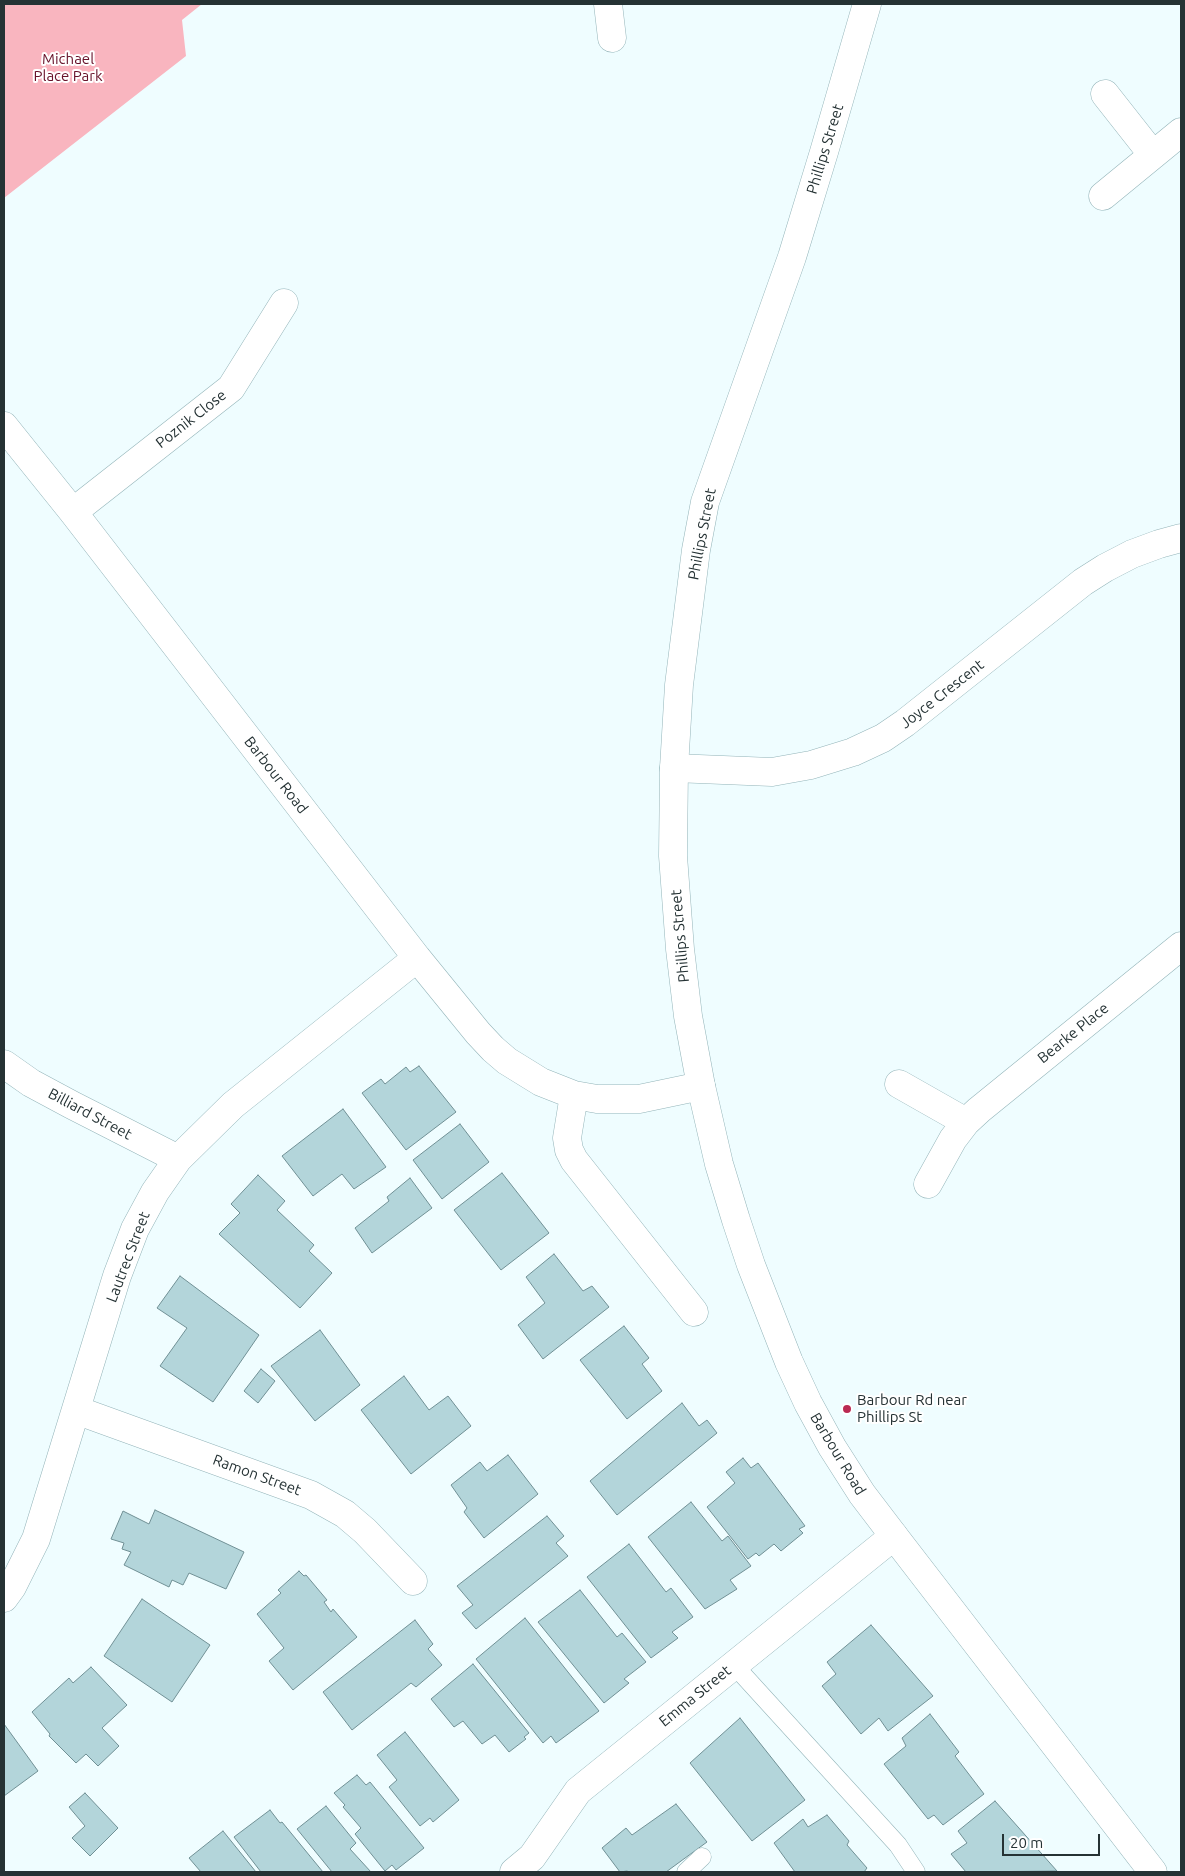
<!DOCTYPE html>
<style>
body{margin:0}
#map{position:relative;width:1185px;height:1876px;overflow:hidden;background:#effdff;font-family:Ubuntu,sans-serif}
canvas{display:block}
.frame{position:absolute;inset:0;border:5px solid #253234;pointer-events:none}
.scale{position:absolute;left:1002px;top:1834px;width:98px;height:22px;box-sizing:border-box;border:2px solid #253234;border-top:0;padding-left:6px;font-size:15px;line-height:18px;white-space:nowrap;color:#253234;-webkit-text-stroke:4px #fff;paint-order:stroke}
</style>
<div id="map">
<canvas width="1185" height="1876"></canvas>
<div class="frame"></div>
<div class="scale">20 m</div>
</div>
<script>
const ctx = document.querySelector('canvas').getContext('2d');
ctx.lineJoin = 'round';
function paint(path, color) { ctx.fillStyle = color; ctx.fill(path, 'evenodd'); }
const shape = rows => new Path2D(rows.map(r => 'M' + r).join(''));
function stroke(path, color, width, dash) { ctx.strokeStyle = color; ctx.lineWidth = width; ctx.lineCap = dash ? 'butt' : 'round'; ctx.setLineDash(dash || []); ctx.stroke(path); }
function label(font, color, halo, rows, align = 'center') {
  ctx.font = font + ' Ubuntu,sans-serif'; ctx.lineWidth = 4; ctx.setLineDash([]); ctx.textBaseline = 'middle'; ctx.strokeStyle = halo; ctx.fillStyle = color; for (const [text, x, y, turn = 0] of rows) {
    ctx.save(); ctx.translate(x, y); ctx.rotate((+turn || 0) * Math.PI / 180); ctx.textAlign = isNaN(turn) ? turn : align; if (halo) ctx.strokeText(text, 0, 0); ctx.fillText(text, 0, 0); ctx.restore();
  }
}
paint(shape([
 [4,4,202,4,182,20,186,56,4,198]
]), '#f9b5bf');
const building = shape([
 [419,1066,456,1112,406,1150,362,1093,381,1079,385,1084,406,1067,410,1072,419,1066],
 [343,1109,386,1167,354,1189,342,1174,313,1196,282,1156,343,1109],
 [460,1124,489,1162,442,1199,413,1160,460,1124],
 [502,1173,549,1233,501,1270,454,1210,502,1173],
 [258,1175,285,1201,277,1210,314,1245,309,1251,332,1273,300,1308,219,1234,240,1213,231,1204,258,1175],
 [410,1178,432,1208,372,1253,355,1228,389,1201,387,1197,410,1178],
 [554,1254,583,1291,592,1286,609,1307,543,1359,518,1325,545,1303,526,1277,554,1254],
 [180,1276,259,1335,213,1402,160,1366,187,1328,157,1308,180,1276],
 [624,1326,649,1358,642,1364,662,1391,627,1419,580,1360,624,1326],
 [320,1330,360,1385,315,1421,271,1366,320,1330],
 [261,1369,275,1381,258,1403,244,1391,261,1369],
 [404,1376,429,1410,448,1396,471,1426,411,1474,361,1410,404,1376],
 [682,1403,699,1426,707,1420,717,1433,617,1515,590,1481,682,1403],
 [508,1455,538,1494,484,1538,464,1512,467,1508,451,1485,480,1462,487,1471,508,1455],
 [743,1458,751,1468,758,1463,805,1526,799,1529,803,1533,781,1551,774,1544,759,1556,756,1553,748,1559,707,1507,735,1483,726,1472,743,1458],
 [691,1502,722,1541,728,1536,751,1566,730,1580,737,1589,705,1609,648,1537,691,1502],
 [155,1510,244,1552,226,1589,189,1573,183,1585,172,1580,169,1587,124,1565,131,1552,122,1549,124,1543,111,1539,123,1511,149,1524,155,1510],
 [547,1516,564,1536,556,1543,568,1556,476,1629,462,1613,473,1605,457,1586,547,1516],
 [629,1544,666,1592,671,1588,693,1617,672,1632,678,1638,651,1658,587,1577,629,1544],
 [299,1571,304,1576,306,1575,327,1600,324,1602,331,1612,333,1609,357,1637,293,1690,269,1661,284,1648,257,1614,281,1593,278,1590,299,1571],
 [580,1590,617,1637,622,1633,646,1662,624,1679,629,1683,604,1703,538,1622,580,1590],
 [142,1599,210,1645,172,1702,104,1656,142,1599],
 [525,1618,599,1711,556,1743,551,1736,543,1743,476,1659,525,1618],
 [415,1620,433,1644,428,1649,442,1665,416,1687,411,1683,352,1730,323,1692,415,1620],
 [871,1625,933,1696,888,1731,879,1718,861,1734,822,1686,836,1674,827,1662,871,1625],
 [473,1664,529,1733,524,1737,526,1739,509,1752,495,1735,482,1744,463,1721,454,1727,431,1699,473,1664],
 [91,1667,127,1705,102,1728,119,1746,98,1766,86,1754,76,1763,49,1736,50,1734,32,1712,69,1678,73,1683,91,1667],
 [930,1714,959,1752,955,1756,984,1794,943,1825,934,1815,928,1819,884,1764,906,1746,902,1738,930,1714],
 [740,1718,805,1800,752,1841,690,1763,740,1718],
 [4,1724,38,1771,4,1796,4,1724],
 [405,1732,459,1800,433,1822,430,1818,420,1826,389,1787,397,1780,377,1755,405,1732],
 [357,1775,366,1785,370,1782,424,1848,396,1870,392,1865,385,1871,355,1834,361,1828,343,1807,345,1805,334,1793,357,1775],
 [85,1793,118,1828,90,1856,72,1838,85,1826,69,1807,85,1793],
 [995,1801,1057,1871,966,1872,951,1854,967,1843,958,1831,995,1801],
 [676,1804,707,1842,666,1872,629,1872,627,1871,620,1872,602,1848,626,1828,632,1835,676,1804],
 [326,1806,356,1843,350,1849,371,1872,332,1872,297,1829,326,1806],
 [270,1810,280,1823,282,1822,323,1872,261,1872,234,1837,270,1810],
 [827,1815,849,1841,847,1845,867,1868,864,1872,795,1872,774,1843,803,1819,808,1827,827,1815],
 [223,1831,256,1872,201,1872,189,1858,223,1831]
]);
paint(building, '#b3d5da');
stroke(building, '#709095', 1);
const service = shape([
 [734,1665,898,1845,916,1872],
 [686,1872,702,1857]
]);
const minor = shape([
 [608,4,612,38],
 [1105,94,1153,155],
 [1103,196,1181,132],
 [4,426,73,512,417,958,478,1033,493,1049,507,1061,541,1082,574,1095,597,1099,639,1099,701,1086],
 [73,512,231,388,284,303],
 [674,768,772,772,811,765,853,752,883,738,905,723,1083,582,1105,568,1132,554,1159,544,1181,538],
 [4,1064,31,1083,72,1105,178,1159],
 [899,1084,966,1122],
 [574,1095,567,1138,569,1150,574,1160,694,1312],
 [928,1184,953,1139,966,1122,979,1110,1181,946],
 [76,1410,311,1495,345,1514,365,1531,413,1581],
 [4,1598,12,1587,36,1539,117,1276,135,1229,155,1192,178,1159,233,1105,417,958],
 [514,1872,532,1857,578,1791,894,1536]
]);
const tertiary = shape([
 [867,4,824,152,792,257,705,502,696,550,679,685,674,768,673,856,680,949,688,1016,701,1086,719,1164,736,1220,751,1265,789,1362,808,1403,832,1447,862,1494,894,1536,1153,1872]
]);
stroke(service, '#93b4b9', 19);
stroke(minor, '#93b4b9', 29);
stroke(tertiary, '#93b4b9', 29);
stroke(service, '#fff', 18);
stroke(minor, '#fff', 28);
stroke(tertiary, '#fff', 28);
for (const [x, y, r, color] of [
 [847,1409,5,"#ba2a53"]
]) { const dot = new Path2D(); dot.arc(x, y, r, 0, 2 * Math.PI); ctx.fillStyle = color; ctx.fill(dot); stroke(dot, '#fff', 2); }
label('15px', '#67122a', '#fff', [
 ["Michael",68,59],
 ["Place Park",68,76]
]);
label('15px', '#253234', '#fff', [
 ["Phillips Street",825,149,-73],
 ["Poznik Close",191,419,-38],
 ["Phillips Street",702,534,-79],
 ["Joyce Crescent",942,694,-38],
 ["Barbour Road",276,775,52],
 ["Phillips Street",680,936,-95],
 ["Bearke Place",1073,1033,-39],
 ["Billiard Street",90,1114,28],
 ["Lautrec Street",128,1257,-69],
 ["Barbour Road",838,1454,59],
 ["Ramon Street",257,1475,20],
 ["Emma Street",695,1696,-39]
]);
label('15px', '#253234', '#fff', [
 ["Barbour Rd near",857,1400],
 ["Phillips St",857,1417]
], 'left');
</script>
